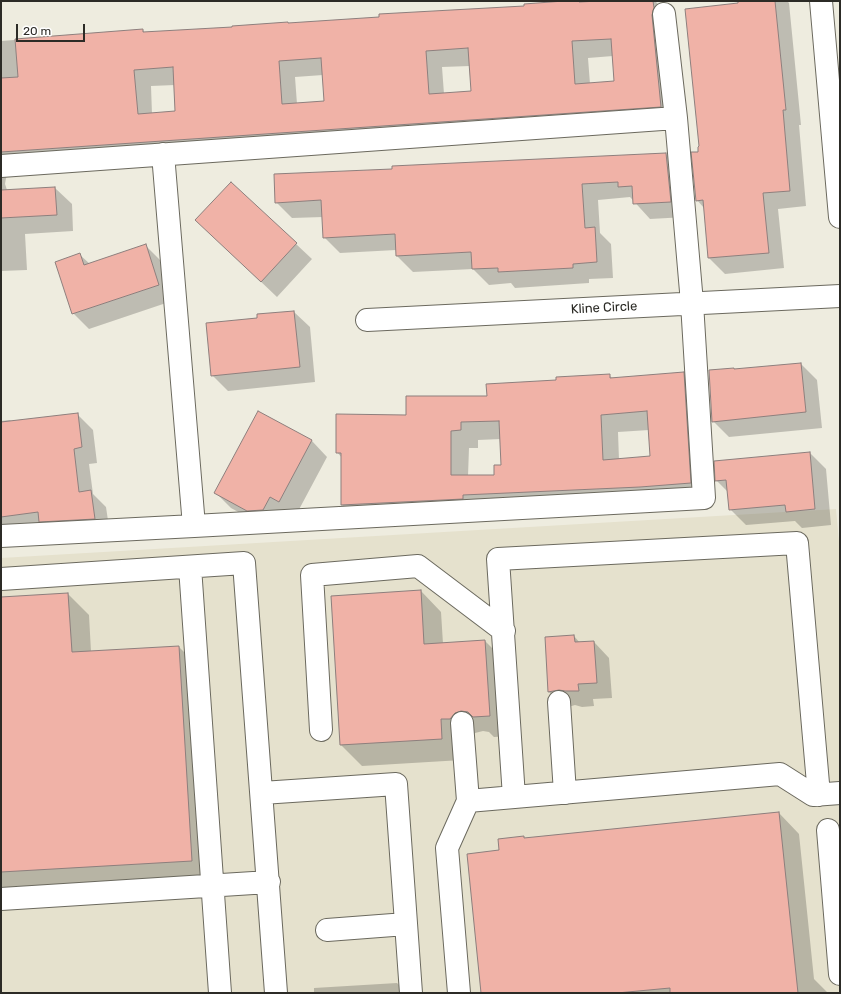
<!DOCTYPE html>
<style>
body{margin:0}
#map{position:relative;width:841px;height:994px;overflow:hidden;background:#eeecdf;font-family:Rubik,sans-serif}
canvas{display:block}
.frame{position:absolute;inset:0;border:2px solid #2c2b26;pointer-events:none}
.scale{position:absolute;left:16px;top:24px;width:69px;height:18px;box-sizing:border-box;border:2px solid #2c2b26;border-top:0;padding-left:5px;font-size:12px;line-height:14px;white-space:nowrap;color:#2c2b26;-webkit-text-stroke:3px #fff;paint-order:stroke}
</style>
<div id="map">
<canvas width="841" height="994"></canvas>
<div class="frame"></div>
<div class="scale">20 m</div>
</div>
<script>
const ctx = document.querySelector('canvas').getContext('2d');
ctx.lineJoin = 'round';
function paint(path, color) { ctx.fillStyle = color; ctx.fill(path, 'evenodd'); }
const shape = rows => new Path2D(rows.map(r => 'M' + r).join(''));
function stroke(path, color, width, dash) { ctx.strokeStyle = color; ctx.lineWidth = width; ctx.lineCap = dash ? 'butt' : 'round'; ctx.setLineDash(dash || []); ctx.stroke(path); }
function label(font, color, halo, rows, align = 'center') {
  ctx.font = font + ' Rubik,sans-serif'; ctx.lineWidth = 3; ctx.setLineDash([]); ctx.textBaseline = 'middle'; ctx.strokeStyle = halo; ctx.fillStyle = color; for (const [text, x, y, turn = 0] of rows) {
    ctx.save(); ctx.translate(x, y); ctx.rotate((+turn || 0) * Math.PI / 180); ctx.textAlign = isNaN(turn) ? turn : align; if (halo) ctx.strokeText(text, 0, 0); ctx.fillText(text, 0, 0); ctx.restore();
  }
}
paint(shape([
 [836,509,840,553,840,993,1,993,1,558]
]), '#e5e1cd');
paint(shape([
 [576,1,578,1,581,3,613,1,655,1,669,15,677,123,9,174,6,178,5,184,7,190,55,188,72,204,73,231,25,234,27,270,1,271,1,276,1,41,143,30,145,33,289,24,525,7],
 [613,56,615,82,590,84,588,58],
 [470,66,472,92,444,94,442,67],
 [323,75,325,102,297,104,295,77],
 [175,85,176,112,152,114,151,86],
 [739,1,787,1,789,3,801,125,799,125,806,206,778,209,784,268,725,274,709,258,704,208,697,200,699,153,739,4],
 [666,154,682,170,686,217,650,219,630,197,598,200,600,233,611,244,613,278,589,279,589,283,515,288,511,283,489,285,473,269,413,272,397,256,396,250,340,253,324,237,323,217,292,218,276,202,393,170],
 [196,220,296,244,312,259,277,297],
 [145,245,161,261,175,300,89,329,73,313,80,255,90,264],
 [294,312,310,327,315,382,228,391,212,375,258,319],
 [801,364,817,380,822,428,729,437,713,421,734,369,735,370],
 [683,373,701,391,708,500,360,523,342,505,342,458,337,452,407,416,557,381,609,375,613,379],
 [649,430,651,457,619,460,618,432],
 [501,439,502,466,496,476,468,476,469,448,478,448,478,440],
 [77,414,93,430,97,463,89,464,93,494,106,507,110,534,1,535,1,421,10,420,12,422],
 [312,441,327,457,295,517,264,526,231,508,215,492],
 [810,453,826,469,831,525,802,528,795,521,746,525,730,509,728,492,716,480],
 [421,591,441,612,443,644,485,641,506,662,510,736,494,737,489,732,483,731,475,733,471,739,462,760,362,766,341,745,332,597],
 [68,594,89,615,91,652,179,647,200,668,212,882,1,894,1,598],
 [574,636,580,643,594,642,609,658,612,698,593,699,594,706,582,707,575,705,565,708,549,692,546,638],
 [779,813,799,834,814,979,828,993,482,993,500,851,525,839],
 [397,983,407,993,314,993,314,988]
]), '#0003');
const building = shape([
 [564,1,579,1,579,2,599,1,653,1,654,8,652,15,661,107,1,152,1,78,18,77,15,39,143,29,143,32,232,27,232,26,288,22,288,23,379,17,379,14,524,6,524,4,564,1],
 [611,39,614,81,575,84,572,41,611,39],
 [468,48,471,91,429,94,426,51,468,48],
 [321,58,324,101,282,104,279,61,321,58],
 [173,67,175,111,138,114,134,70,173,67],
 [738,1,775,1,786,110,783,110,790,191,763,193,769,253,708,258,703,200,696,201,691,152,698,152,698,147,699,146,685,9,738,3,738,1],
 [666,153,671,202,633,204,632,186,618,187,618,182,582,184,585,228,595,227,597,262,573,264,573,268,498,272,498,268,472,269,471,252,396,256,395,234,323,238,321,200,275,203,274,174,392,169,392,166,666,153],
 [231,182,297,243,261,282,195,220,231,182],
 [55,187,57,215,1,218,1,190,55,187],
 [146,244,159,285,72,314,55,262,80,253,84,265,146,244],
 [294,311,300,367,211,376,206,323,257,318,257,314,294,311],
 [801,363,806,412,712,422,709,370,734,368,734,369,801,363],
 [684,372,691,483,640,487,463,495,463,499,341,505,341,453,336,453,336,414,406,415,406,396,487,396,486,384,556,380,556,377,610,374,610,378,684,372],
 [647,411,650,456,603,460,601,415,647,411],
 [499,421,501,465,494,465,494,475,451,475,451,431,461,430,461,422,499,421],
 [258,411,312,440,279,502,270,497,263,510,247,511,214,493,258,411],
 [78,413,82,447,74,449,79,492,91,490,95,519,39,522,38,512,1,517,1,422,78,413],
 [810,452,815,509,786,512,785,505,729,510,726,480,715,481,714,461,810,452],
 [421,590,424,644,485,640,490,716,473,717,468,712,461,711,455,713,450,719,441,719,442,739,340,745,331,596,421,590],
 [68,593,72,652,179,646,192,861,1,872,1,597,68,593],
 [574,635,575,642,594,641,597,683,578,684,579,691,565,691,559,690,548,692,545,637,574,635],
 [779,812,798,993,670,993,670,988,617,993,481,993,467,854,499,850,498,839,524,836,524,838,779,812]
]);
paint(building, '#f0b2a7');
stroke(building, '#8d7f7d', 1);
const minor = shape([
 [821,1,840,217],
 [1,166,676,118],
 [367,320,840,296],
 [194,526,704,498,692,303,676,118,664,14],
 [1,536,194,526,163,154],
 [190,567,220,993],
 [1,579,244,563,276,993],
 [559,702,565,793],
 [462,723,468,801],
 [321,730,312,575,418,566,504,631],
 [262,793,396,784,411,993],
 [514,797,498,559,797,543,819,795],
 [828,830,840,974],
 [1,899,269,882],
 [327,930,406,924],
 [459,993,447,848,468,801,780,774,813,795,840,793]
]);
stroke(minor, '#6b695e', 24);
stroke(minor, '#fff', 22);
label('13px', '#2c2b26', '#fff', [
 ["Kline Circle",604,308,-3]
]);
</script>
